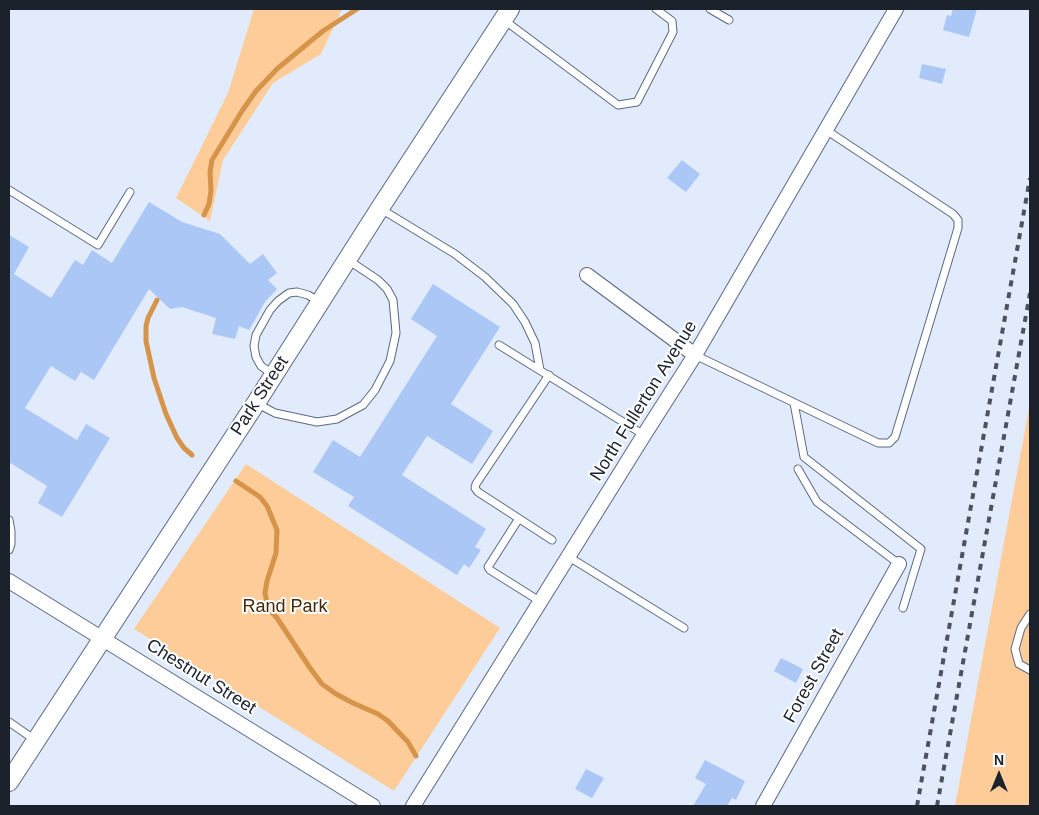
<!DOCTYPE html>
<style>
body{margin:0}
#map{position:relative;width:1039px;height:815px;overflow:hidden;background:#e1ebfb;font-family:Arial,sans-serif}
canvas{display:block}
.frame{position:absolute;inset:0;border:10px solid #1c222c;pointer-events:none}
.north{position:absolute;left:974px;top:750px;width:50px;height:50px;-webkit-text-stroke:4px #fff;paint-order:stroke;rotate:0deg;font-size:14px;font-weight:700;line-height:20px;text-align:center;color:#1c222c}
.north::after{content:'';display:block;margin:auto;width:18px;height:22px;background:#1c222c;clip-path:polygon(50% 0,100% 100%,50% 72%,0 100%)}
</style>
<div id="map">
<canvas width="1039" height="815"></canvas>
<div class="frame"></div>
<div class="north">N</div>
</div>
<script>
const ctx = document.querySelector('canvas').getContext('2d');
ctx.lineJoin = 'round';
function paint(path, color) { ctx.fillStyle = color; ctx.fill(path, 'evenodd'); }
const shape = rows => new Path2D(rows.map(r => 'M' + r).join(''));
function stroke(path, color, width, dash) { ctx.strokeStyle = color; ctx.lineWidth = width; ctx.lineCap = dash ? 'butt' : 'round'; ctx.setLineDash(dash || []); ctx.stroke(path); }
function label(font, color, halo, rows, align = 'center') {
  ctx.font = font + ' Arial,sans-serif'; ctx.lineWidth = 4; ctx.setLineDash([]); ctx.textBaseline = 'middle'; ctx.strokeStyle = halo; ctx.fillStyle = color; for (const [text, x, y, turn = 0] of rows) {
    ctx.save(); ctx.translate(x, y); ctx.rotate((+turn || 0) * Math.PI / 180); ctx.textAlign = isNaN(turn) ? turn : align; if (halo) ctx.strokeText(text, 0, 0); ctx.fillText(text, 0, 0); ctx.restore();
  }
}
paint(shape([
 [254,9,342,9,321,54,273,83,223,160,210,221,176,198,228,93],
 [1030,403,1030,806,955,806],
 [246,464,500,628,394,791,134,629]
]), '#fdcc99');
stroke(shape([
 [204,215,209,204,211,191,210,172,212,160,242,111,256,91,278,68,323,31,357,9],
 [157,300,148,318,146,326,146,341,154,378,166,414,177,438,184,448,192,455],
 [236,481,260,497,267,506,277,530,276,553,267,581,265,593,268,608,277,618,310,668,322,684,336,694,353,703,378,714,388,721,408,742,416,756]
]), '#d59449', 5);
paint(shape([
 [953,9,977,9,969,37,943,30,947,15,951,16],
 [922,64,946,69,942,84,919,78],
 [682,160,700,174,686,192,667,178],
 [149,202,182,222,220,234,250,264,263,254,277,273,268,280,277,289,265,302,249,330,239,326,235,339,212,334,216,318,182,307,170,309,149,289,94,380,81,372,75,381,51,366,25,408,77,440,86,424,110,438,62,517,38,503,47,486,9,462,9,235,29,247,14,274,51,298,75,260,83,265,92,250,112,263],
 [433,284,500,327,451,404,493,431,472,464,427,436,402,475,486,529,475,547,481,550,469,568,464,564,457,575,348,506,354,497,313,472,333,440,360,457,437,336,411,319],
 [781,658,803,669,796,683,774,671],
 [705,760,745,781,736,800,732,798,727,806,693,806,706,784,695,778],
 [586,769,604,778,592,798,575,789]
]), '#abc7f6');
const service = shape([
 [710,9,729,20],
 [504,20,618,105,637,102,673,32,672,21,656,9],
 [9,190,98,245,130,192],
 [381,209,455,254,485,277,513,304,525,322,535,343,540,370],
 [499,345,644,435],
 [695,355,878,443,889,443,895,437,958,228,958,220,953,214,826,130],
 [274,375,261,366,256,357,254,346,256,335,270,310,278,301,289,293,297,292,308,295,320,302],
 [549,375,476,484,475,488,478,492,552,540],
 [256,403,275,413,317,422,337,419,363,405,375,390,390,361,396,333,393,300,387,289,378,280,348,260],
 [794,403,804,457,921,549,903,608],
 [798,469,817,502,899,564],
 [9,520,11,531,11,544,9,550],
 [518,520,488,567,490,570,541,602],
 [569,557,684,628],
 [1030,614,1021,628,1015,649,1019,664,1030,670],
 [9,722,35,740]
]);
const minor = shape([
 [587,275,695,355],
 [9,581,373,806],
 [413,806,644,435,695,355,896,9],
 [763,806,899,564]
]);
const tertiary = shape([
 [9,782,256,403,380,208,510,9]
]);
stroke(service, '#5b6980', 9);
stroke(minor, '#5b6980', 16);
stroke(tertiary, '#5b6980', 20);
stroke(service, '#fff', 7);
stroke(minor, '#fff', 14);
stroke(tertiary, '#fff', 18);
stroke(shape([
 [917,806,1030,178],
 [937,806,1030,293]
]), '#4c535f', 4, [6, 6]);
label('18px', '#1c222c', '#fff', [
 ["Park Street",260,396,-57],
 ["North Fullerton Avenue",644,401,-58],
 ["Forest Street",814,676,-61],
 ["Chestnut Street",201,677,32]
]);
label('18px', '#442908', '#fff', [
 ["Rand Park",285,607]
]);
</script>
